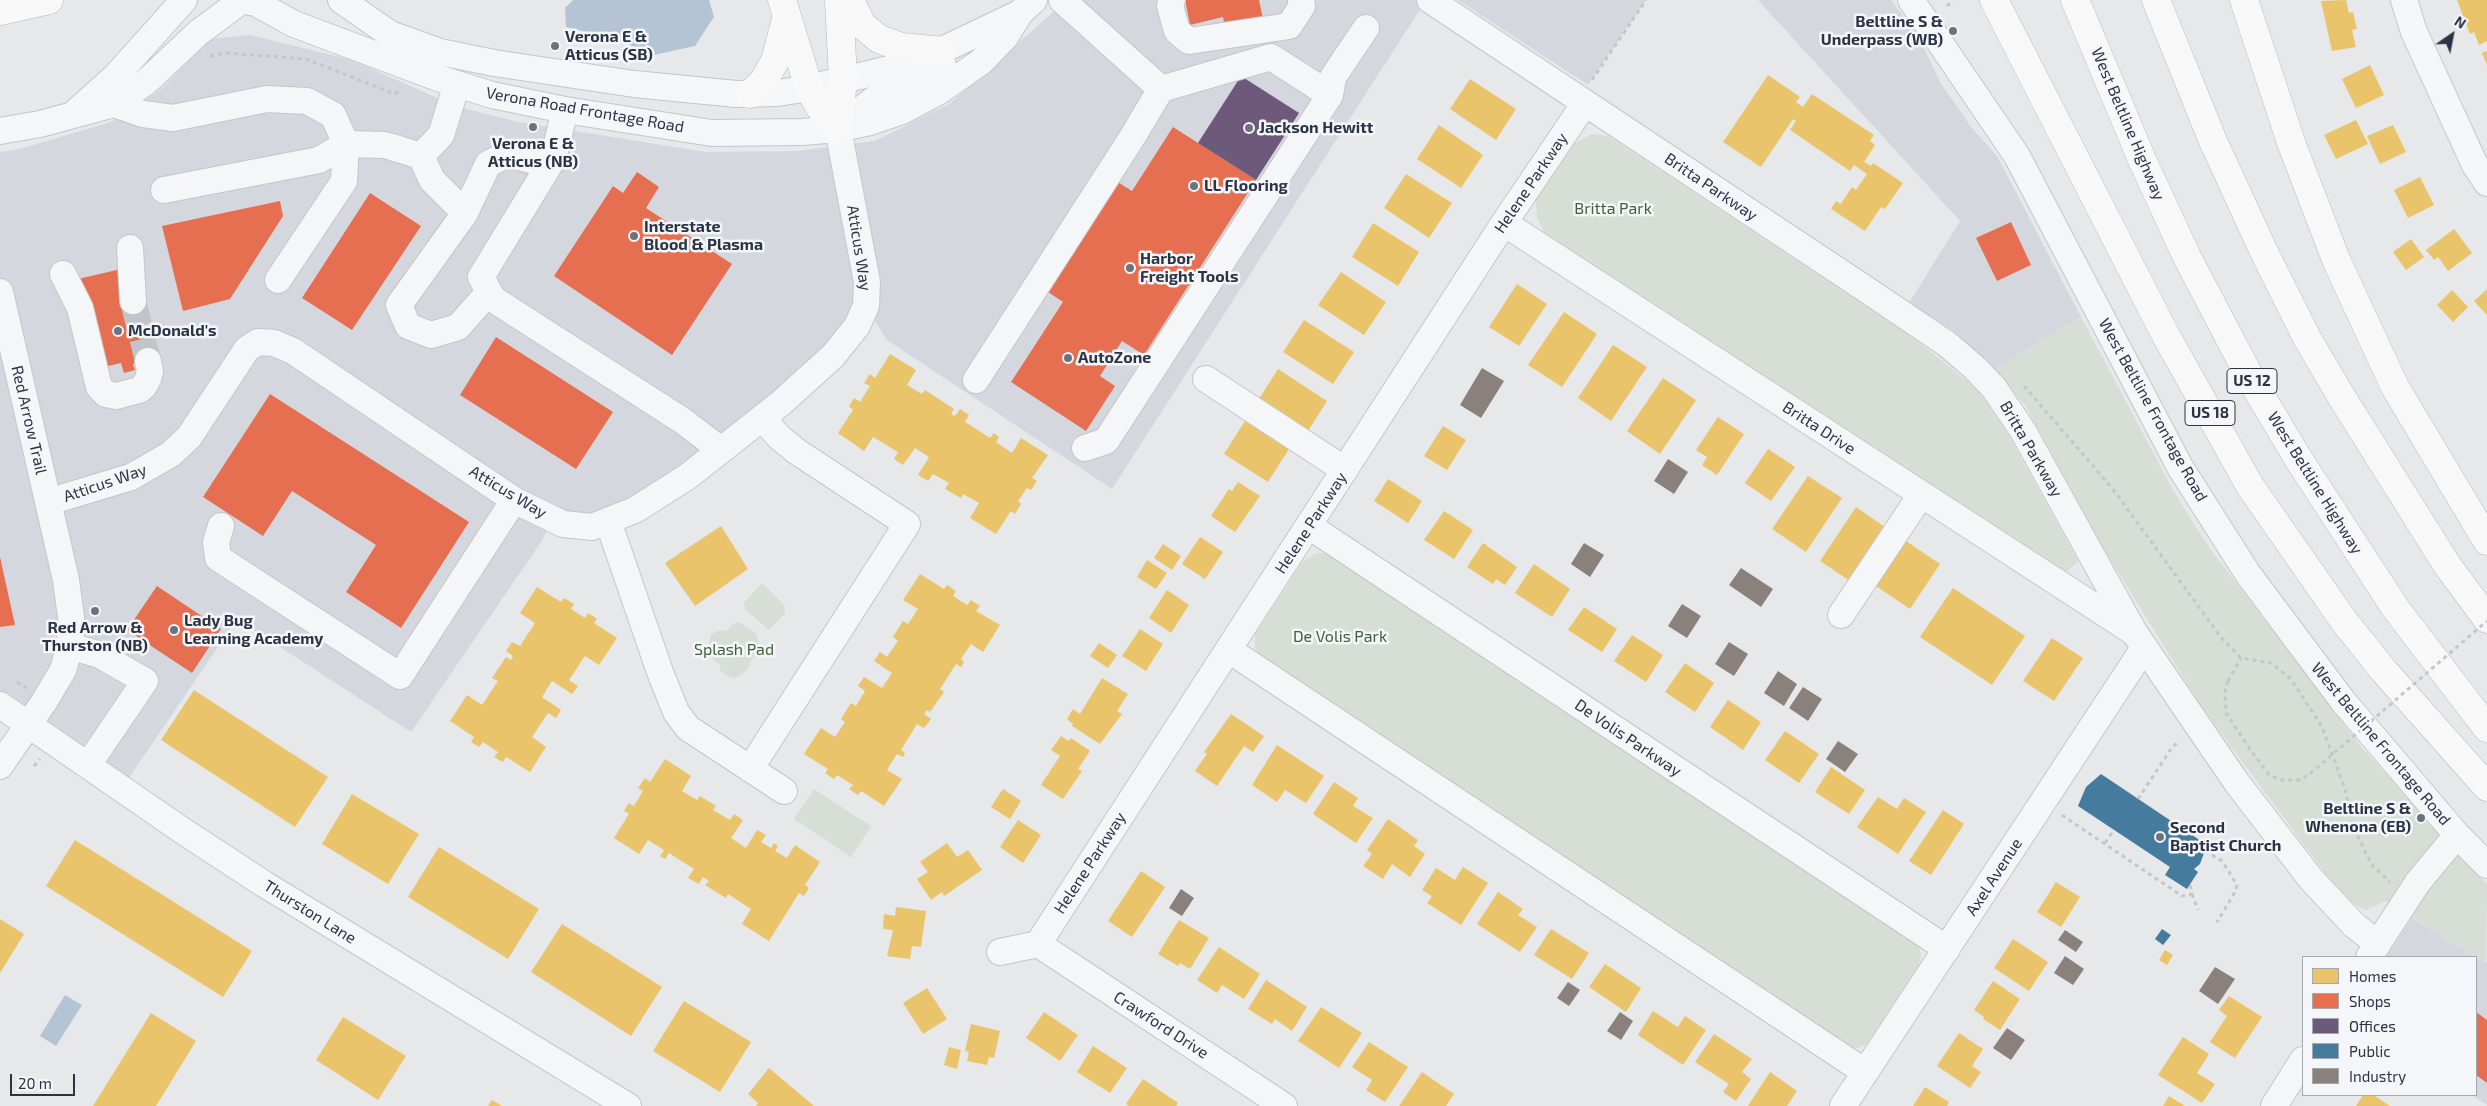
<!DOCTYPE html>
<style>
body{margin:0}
#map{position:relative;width:2487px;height:1106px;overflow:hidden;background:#e6e8ea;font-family:"Exo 2",sans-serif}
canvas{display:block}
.legend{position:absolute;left:2302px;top:956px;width:175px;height:140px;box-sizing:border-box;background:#f4f6f9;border:1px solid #a4a8b1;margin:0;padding:6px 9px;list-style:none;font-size:15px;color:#2b3445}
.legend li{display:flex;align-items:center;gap:10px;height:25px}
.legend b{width:25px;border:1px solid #a4a8b1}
.north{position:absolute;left:2427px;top:10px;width:50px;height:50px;-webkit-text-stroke:4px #f4f6f9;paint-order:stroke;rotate:33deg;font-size:14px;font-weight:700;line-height:20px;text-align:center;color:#2b3445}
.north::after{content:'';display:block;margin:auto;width:18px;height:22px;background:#2b3445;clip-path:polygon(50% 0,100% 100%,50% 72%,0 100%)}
.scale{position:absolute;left:10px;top:1074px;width:65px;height:22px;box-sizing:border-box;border:2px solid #2b3445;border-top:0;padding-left:6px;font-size:15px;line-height:18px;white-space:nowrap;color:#2b3445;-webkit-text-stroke:4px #f4f6f9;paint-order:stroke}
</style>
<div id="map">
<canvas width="2487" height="1106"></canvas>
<ul class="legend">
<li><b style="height:14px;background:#e9c46a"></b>Homes</li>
<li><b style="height:14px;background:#e76f51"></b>Shops</li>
<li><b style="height:14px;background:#6d597a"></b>Offices</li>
<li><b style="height:14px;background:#457b9d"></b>Public</li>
<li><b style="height:14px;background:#8a817c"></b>Industry</li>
</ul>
<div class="north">N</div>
<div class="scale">20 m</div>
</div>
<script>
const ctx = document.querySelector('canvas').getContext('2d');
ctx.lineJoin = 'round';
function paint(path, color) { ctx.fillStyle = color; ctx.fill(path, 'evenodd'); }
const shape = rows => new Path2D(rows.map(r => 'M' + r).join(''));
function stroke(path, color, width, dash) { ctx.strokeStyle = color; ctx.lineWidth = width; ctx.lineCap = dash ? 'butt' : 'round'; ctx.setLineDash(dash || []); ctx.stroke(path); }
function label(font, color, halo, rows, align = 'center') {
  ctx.font = font + ' "Exo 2",sans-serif'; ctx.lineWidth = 5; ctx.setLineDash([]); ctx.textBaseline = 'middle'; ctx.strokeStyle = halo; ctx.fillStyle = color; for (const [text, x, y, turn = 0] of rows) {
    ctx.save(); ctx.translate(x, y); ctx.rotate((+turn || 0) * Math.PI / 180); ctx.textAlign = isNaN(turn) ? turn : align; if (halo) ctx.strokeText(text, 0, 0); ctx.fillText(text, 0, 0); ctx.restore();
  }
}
paint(shape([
 [1067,0,1426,0,1112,489,887,340,866,307,845,343,611,520,556,514,541,542,411,732,237,619,122,788,0,705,0,152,20,149,111,122,160,90,211,39,250,35,352,60,455,106,519,122,706,152,798,151,875,141,949,104],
 [1458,0,1646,0,1588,85],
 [1758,0,1891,0,1919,37,1940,82,1971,127,1997,156,2081,317,1994,370,1954,331,1909,303,1960,221],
 [2412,918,2475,957,2386,957],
 [2476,958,2487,962,2487,1105,2472,1095,2476,1095]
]), '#d4d7dd');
paint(shape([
 [1592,134,1608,136,1915,339,1977,389,2006,431,2078,561,2064,575,1545,235,1537,217,1536,200,1573,144],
 [2081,317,2174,492,2208,546,2363,749,2487,884,2486,964,2386,901,2366,910,2345,900,2201,706,2105,551,2025,405,1994,370],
 [1317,553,1331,554,1917,943,1921,954,1919,965,1868,1043,1858,1048,1846,1047,1263,661,1255,648,1255,634,1303,561],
 [762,583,785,606,785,613,769,630,745,609,744,603],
 [738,622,755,632,759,643,748,669,738,677,732,678,720,671,720,664,713,660,713,653,708,649,711,635,717,631,726,631,733,624],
 [814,789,871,826,851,857,794,819]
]), '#d6ded6');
paint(shape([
 [573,0,709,0,714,17,695,46,654,55,615,39,566,27,565,8],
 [65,995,82,1005,56,1046,40,1036]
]), '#b4c4d5');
paint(shape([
 [2346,0,2349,13,2353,12,2357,29,2352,30,2356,47,2332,51,2321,1],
 [2457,0,2487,0,2487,41,2479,45,2474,32,2470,34],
 [2487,51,2487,65,2482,53],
 [2370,65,2384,95,2356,108,2342,79],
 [1768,75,1800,97,1796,102,1803,107,1812,94,1874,135,1870,141,1875,145,1864,162,1871,166,1873,163,1903,183,1885,209,1881,207,1865,231,1831,209,1836,201,1841,204,1852,187,1856,190,1867,174,1854,165,1850,171,1790,130,1796,121,1793,119,1761,167,1723,142],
 [1470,79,1516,109,1496,140,1450,109],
 [2356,120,2368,144,2336,159,2324,135],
 [1439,125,1483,155,1461,188,1417,159],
 [2393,125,2406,152,2380,164,2367,136],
 [1406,174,1452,203,1429,238,1384,208],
 [2420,177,2434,205,2408,218,2394,190],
 [1373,223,1419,252,1398,286,1352,257],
 [2454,229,2472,253,2448,271,2438,257,2434,260,2426,250],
 [2411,239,2424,257,2406,270,2393,252],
 [1341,272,1386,302,1364,335,1318,305],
 [1517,284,1547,304,1519,346,1489,327],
 [2487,289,2487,315,2474,301],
 [2452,290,2468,307,2453,322,2437,305],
 [1564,312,1597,334,1562,387,1528,365],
 [1304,320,1354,352,1333,384,1283,352],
 [1613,345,1647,367,1611,421,1578,398],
 [890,354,916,370,907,385,922,394,925,390,954,409,951,414,955,416,960,409,969,415,965,422,990,438,994,433,999,437,996,442,1012,453,1021,438,1048,455,1032,478,1037,481,1031,490,1027,488,1018,501,1021,504,1015,514,1011,511,996,534,970,518,979,503,963,494,961,498,945,489,949,483,933,474,928,481,918,475,929,457,915,448,903,465,894,459,898,452,873,437,864,451,838,433,853,410,849,406,854,398,860,402,870,386,864,383,870,374,875,378],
 [1278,369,1327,401,1306,434,1257,402],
 [1663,378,1696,400,1660,454,1627,431],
 [1718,417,1744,434,1717,475,1702,465,1707,457,1696,450],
 [1245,421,1254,427,1255,425,1289,449,1268,482,1224,454],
 [1443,426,1466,440,1447,470,1424,456],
 [1768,449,1795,467,1771,501,1745,483],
 [1808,476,1842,498,1806,552,1772,529],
 [1388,479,1422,501,1408,523,1374,501],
 [1238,482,1260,496,1235,532,1211,516,1229,489,1232,491],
 [1856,507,1889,530,1853,583,1820,561],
 [1444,511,1473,530,1454,559,1424,540],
 [721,526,748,569,695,606,665,563],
 [1200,537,1223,552,1205,579,1182,564],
 [1906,541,1940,564,1910,609,1876,586],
 [1483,543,1517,567,1505,585,1496,579,1493,584,1467,567],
 [1163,544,1181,556,1172,570,1154,558],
 [1147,560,1167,573,1156,589,1137,577],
 [1534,564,1570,589,1552,617,1515,593],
 [920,574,944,589,947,585,956,591,953,596,967,605,971,600,980,606,976,611,1000,625,983,652,971,644,961,659,964,662,961,667,956,664,940,689,944,692,930,712,927,710,924,714,931,719,924,728,917,724,901,750,905,753,903,757,897,754,887,770,902,779,884,806,861,791,858,795,849,789,853,785,837,775,834,779,825,773,828,769,804,754,821,728,835,737,845,722,841,719,851,703,856,706,865,691,858,686,864,677,882,688,892,673,874,661,880,652,887,657,898,641,893,637,903,621,908,624,918,609,903,600],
 [537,587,561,602,564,598,574,604,571,609,585,618,588,613,597,619,594,623,617,638,599,665,585,656,569,680,578,686,572,694,552,681,542,697,561,710,556,718,548,713,532,737,546,747,530,772,506,757,503,762,494,757,498,752,483,742,479,747,471,742,474,737,450,721,467,695,482,705,498,681,492,678,506,657,511,660,513,656,506,651,512,642,520,646,535,623,520,613],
 [1953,588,2025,636,1992,685,1920,637],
 [1167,590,1189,605,1171,633,1149,618],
 [1584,607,1617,629,1602,652,1568,630],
 [1140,629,1163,644,1146,671,1122,656],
 [1632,635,1663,655,1646,682,1614,661],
 [2052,638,2083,658,2054,701,2023,681],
 [1099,643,1117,655,1108,668,1090,656],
 [1685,663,1714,683,1695,712,1665,692],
 [1102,678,1128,694,1117,711,1122,714,1100,744,1072,726,1073,724,1067,719,1073,709,1080,714],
 [194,690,328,777,295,827,161,740],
 [1728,700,1761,722,1743,750,1710,727],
 [1231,714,1264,736,1253,752,1244,746,1217,786,1195,771,1207,754,1204,752],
 [1785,731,1819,754,1799,783,1765,760],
 [1061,736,1069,741,1071,738,1090,751,1078,769,1082,771,1063,799,1041,785,1060,756,1051,750],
 [1277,745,1324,776,1306,803,1285,790,1277,802,1252,785],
 [665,759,691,776,682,791,697,800,700,796,716,806,713,810,730,820,734,814,743,820,731,838,746,848,757,830,766,835,761,842,771,848,774,843,778,846,775,851,787,858,795,845,820,862,805,885,809,888,804,896,799,893,769,941,742,924,751,909,728,894,726,898,705,885,709,881,703,877,699,884,688,878,694,869,669,853,665,859,660,856,664,850,648,840,639,854,614,838,629,814,624,811,629,803,634,806,643,791,638,788,645,778,650,782],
 [1831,767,1865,790,1849,814,1815,792],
 [1334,782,1358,798,1353,806,1373,818,1356,843,1313,814],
 [1003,789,1021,801,1010,819,991,807],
 [352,794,419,834,388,884,322,844],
 [1878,797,1897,809,1904,798,1926,812,1898,854,1857,827],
 [1943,810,1964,824,1931,875,1909,861],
 [1388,819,1418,840,1414,846,1425,854,1410,877,1392,864,1383,879,1363,866,1372,854,1367,850],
 [1018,820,1041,835,1023,863,1000,847],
 [75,840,252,951,223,997,46,886],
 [947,843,957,857,968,850,982,870,944,896,942,892,931,900,917,879,928,872,920,862],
 [439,847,539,909,508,959,408,897],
 [1463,867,1488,883,1461,925,1427,903,1432,896,1422,890,1436,868,1455,880],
 [1141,871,1165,887,1132,937,1108,921],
 [2056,882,2080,897,2061,927,2037,912],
 [1498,892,1523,909,1518,915,1537,927,1520,952,1477,924],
 [896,907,926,911,921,947,912,946,910,959,887,956,893,930,883,929,884,914,895,916],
 [0,919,24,934,0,973],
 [1179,920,1209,938,1190,969,1180,963,1178,966,1158,954],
 [562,924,662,987,631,1036,531,972],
 [1551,929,1589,953,1572,979,1534,955],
 [2013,939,2048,962,2029,991,1994,968],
 [1219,947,1260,974,1244,999,1222,985,1217,993,1197,980],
 [2165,950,2173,955,2167,965,2159,960],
 [1605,964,1641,988,1626,1012,1589,987],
 [1266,980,1307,1007,1292,1031,1275,1019,1272,1024,1248,1009],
 [1993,981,2020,999,2000,1030,1983,1019,1984,1017,1974,1010],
 [927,988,947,1019,923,1034,903,1003],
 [2229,996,2262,1017,2235,1058,2210,1042,2227,1016,2219,1010],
 [684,1001,751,1042,720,1092,653,1051],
 [1321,1007,1362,1033,1339,1068,1298,1041],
 [1653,1011,1678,1027,1685,1016,1706,1030,1683,1065,1638,1035],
 [1044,1012,1078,1035,1060,1061,1026,1038],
 [151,1013,196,1041,156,1106,93,1106],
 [343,1017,406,1056,378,1100,316,1060],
 [971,1024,1000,1031,994,1058,989,1057,987,1065,967,1061,969,1052,965,1051],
 [1959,1033,1983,1049,1972,1066,1981,1072,1970,1088,1937,1066],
 [1714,1034,1752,1059,1742,1072,1751,1079,1736,1101,1723,1092,1729,1084,1695,1062],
 [2183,1037,2209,1054,2197,1073,2215,1084,2202,1103,2158,1075],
 [1369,1042,1408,1067,1385,1102,1366,1090,1372,1080,1352,1067],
 [1093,1046,1127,1068,1110,1093,1077,1072],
 [949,1047,961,1050,957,1069,944,1065],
 [769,1068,814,1106,756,1106,758,1103,748,1094],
 [1422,1072,1454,1094,1446,1106,1399,1106],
 [1770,1072,1797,1091,1787,1106,1748,1106],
 [1143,1079,1178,1103,1176,1106,1129,1106,1126,1104],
 [1925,1087,1949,1102,1947,1106,1913,1106],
 [2363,1095,2373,1095,2390,1106,2356,1106],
 [2169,1096,2185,1106,2163,1106],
 [492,1100,502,1106,488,1106]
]), '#e9c46a');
paint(shape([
 [1185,0,1259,0,1263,19,1225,27,1223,17,1190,25],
 [1173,127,1256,180,1144,355,1122,341,1100,376,1115,386,1086,431,1011,382,1063,302,1045,290,1116,181,1132,191],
 [637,172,659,187,646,208,732,264,672,355,554,276,613,186,623,193],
 [370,193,421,226,352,330,302,298],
 [280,201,283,216,230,299,183,311,162,226],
 [2011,222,2031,265,1997,281,1976,238],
 [121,269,137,300,152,360,133,364,135,370,124,373,121,363,108,366,109,370,101,372,78,279],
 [496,337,613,412,576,469,460,395],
 [270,394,469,522,401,628,346,592,376,545,292,491,263,536,203,497],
 [0,557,15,625,0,627],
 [157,586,221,629,192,673,127,630],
 [2476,1012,2487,1020,2487,1083,2476,1075]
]), '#e76f51');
paint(shape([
 [1241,76,1299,113,1256,180,1198,143]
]), '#6d597a');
paint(shape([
 [2101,774,2207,845,2200,864,2194,869,2198,872,2187,889,2165,875,2170,867,2078,806,2086,787],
 [2162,929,2171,935,2163,945,2155,939]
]), '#457b9d');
paint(shape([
 [1482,368,1504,381,1481,418,1460,405],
 [1668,459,1688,472,1674,494,1654,481],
 [1584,543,1604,555,1590,577,1571,564],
 [1741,568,1773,589,1761,607,1729,585],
 [1682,604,1701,616,1687,638,1668,626],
 [1729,642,1748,654,1734,676,1715,664],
 [1778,671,1797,684,1784,706,1764,693],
 [1803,687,1822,699,1808,721,1789,708],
 [1838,741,1858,754,1845,772,1826,759],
 [1181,889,1194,898,1182,916,1169,908],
 [2065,930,2083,942,2076,952,2058,940],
 [2065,956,2084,969,2073,985,2054,973],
 [2215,967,2235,979,2218,1004,2199,991],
 [1568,982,1580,990,1569,1006,1557,998],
 [1620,1012,1633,1021,1621,1040,1607,1031],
 [2007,1028,2025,1040,2011,1060,1993,1048]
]), '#8a817c');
stroke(shape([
 [133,301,148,361]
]), '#c1c4c9', 26, [26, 13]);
const minor = shape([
 [239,0,256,3,294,24,438,78,492,95,565,110,712,133,802,132,838,129,870,122,902,111,938,92,982,61,1005,37,1020,13,1034,0],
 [341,0,390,34,440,52,494,63,634,84,736,94,778,93,809,88,915,63,1020,13],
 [1172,0,1170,6,1177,31,1189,41,1289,26,1302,6,1301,0],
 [1430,0,1864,288,1947,344,1975,368,1994,388,2023,431,2134,632,2237,783,2311,879,2354,925,2378,944],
 [1911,0,2017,156,2180,467,2248,574,2343,701,2457,835,2487,865],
 [2404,0,2414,32,2475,165,2487,183],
 [1330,95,1333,77,1366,28],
 [114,104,143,114,173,118,267,99,307,101,333,115,346,144,344,181,278,280],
 [565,110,553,159,481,277,493,299,683,421,721,450],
 [77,111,115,77,184,0],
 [840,127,873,100,929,74,943,65],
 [0,131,40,124,114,104,146,82,198,33,241,1],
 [421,156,432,180,465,213,488,164,508,154,549,165],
 [164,190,319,160,346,144,385,145,421,156,441,135,457,84],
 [465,213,399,305,408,326,431,335,458,327,489,292],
 [1504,223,2132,631],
 [130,248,133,301],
 [63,274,80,308,99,387,106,394,116,396,139,390,144,386,148,379,150,371,148,361],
 [0,292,66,580,71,617,70,646,63,670,44,702,0,766],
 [1206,379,1345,470],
 [976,380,1133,136,1161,89,1062,0],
 [1085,448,1106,441,1330,95,1271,57,1161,89],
 [48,502,131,477,171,454,189,437,247,349,258,342,274,343,293,351,514,500,563,524,592,527,635,510,687,477,781,403,833,356,857,326,866,306,867,282,838,129],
 [608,521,660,672,676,712,688,728,784,791],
 [221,526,216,542,218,558,400,676,514,500],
 [1309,526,1947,949],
 [1841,615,1921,495],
 [70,646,100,655,145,681,88,765],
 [1229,650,1865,1072],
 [0,705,183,831,264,884,628,1106],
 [750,769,907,524,796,451,779,437,762,418],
 [1038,944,1504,223,1585,103],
 [1038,944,1284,1106],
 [1000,952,1038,944],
 [2369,957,2418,882,2457,835],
 [1843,1106,2144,648],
 [2274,1106,2303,1060]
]);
const highway = shape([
 [782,0,809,88,818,105,838,129],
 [850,0,862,25,879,39,901,47,943,51],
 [1994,0,2164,332,2250,486,2344,621,2384,671,2487,787],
 [2075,0,2143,162,2187,257,2253,383,2299,460,2396,609,2487,728],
 [2156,0,2213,141,2265,254,2307,338,2341,396,2447,565,2487,619],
 [2244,0,2292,145,2337,262,2395,387,2487,541],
 [0,11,49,0],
 [750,94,763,82,775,61,786,19],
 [838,129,843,79,839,0]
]);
stroke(minor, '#c4c6c8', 28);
stroke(highway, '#b8bbbf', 29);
stroke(shape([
 [1947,6,1953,0],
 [210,56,226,53,306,59,395,94,401,88],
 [1592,80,1646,0],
 [2024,386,2112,488,2220,636,2241,658,2271,663,2291,679,2322,727,2345,789,2353,826,2371,864,2390,882],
 [2228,681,2241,658],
 [17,682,26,688],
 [34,766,40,759],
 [2138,799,2173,746,2180,742],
 [2062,815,2182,896,2192,894,2190,884],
 [2105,843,2114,830],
 [2205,851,2222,861,2237,885,2235,892,2217,922],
 [2192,894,2198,910]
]), '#c5c6ca', 3, [4, 4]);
stroke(minor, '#f5f6f7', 26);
stroke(highway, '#f8f8f8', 28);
stroke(shape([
 [2228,681,2225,692,2226,713,2252,752,2269,775,2283,780,2301,780,2311,773,2487,621]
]), '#c5c6ca', 3, [4, 4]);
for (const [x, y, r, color] of [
 [1953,31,5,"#6c737f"],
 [555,46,5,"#6c737f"],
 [533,127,5,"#6c737f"],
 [1249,128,5,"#6c737f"],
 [1194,186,5,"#6c737f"],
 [634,236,5,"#6c737f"],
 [1130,268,5,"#6c737f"],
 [118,331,5,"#6c737f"],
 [1068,358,5,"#6c737f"],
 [95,611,5,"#6c737f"],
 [174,630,5,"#6c737f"],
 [2421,818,5,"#6c737f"],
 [2160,837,5,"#6c737f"]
]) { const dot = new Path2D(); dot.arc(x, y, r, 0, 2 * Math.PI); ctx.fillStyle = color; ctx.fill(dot); stroke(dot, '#f4f6f9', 2); }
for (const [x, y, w] of [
 [2252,381,50],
 [2210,413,50]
]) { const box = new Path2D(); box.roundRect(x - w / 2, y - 12.5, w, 25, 4); ctx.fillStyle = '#f4f6f9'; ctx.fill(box); stroke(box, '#2b3445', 1); }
label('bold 15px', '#2b3445', null, [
 ["US 12",2252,381],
 ["US 18",2210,413]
]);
label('bold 16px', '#2b3445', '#f4f6f9', [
 ["Beltline S &",1943,22,"right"],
 ["Underpass (WB)",1943,40,"right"],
 ["Verona E &",565,37],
 ["Atticus (SB)",565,55],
 ["Jackson Hewitt",1259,128],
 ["Verona E &",533,144,"center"],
 ["Atticus (NB)",533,162,"center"],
 ["LL Flooring",1204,186],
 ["Interstate",644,227],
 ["Blood & Plasma",644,245],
 ["Harbor",1140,259],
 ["Freight Tools",1140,277],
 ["McDonald's",128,331],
 ["AutoZone",1078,358],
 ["Lady Bug",184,621],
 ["Learning Academy",184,639],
 ["Red Arrow &",95,628,"center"],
 ["Thurston (NB)",95,646,"center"],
 ["Beltline S &",2411,809,"right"],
 ["Whenona (EB)",2411,827,"right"],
 ["Second",2170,828],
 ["Baptist Church",2170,846]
], 'left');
label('16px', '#2b3445', '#f4f6f9', [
 ["Verona Road Frontage Road",585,110,10],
 ["West Beltline Highway",2128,124,67],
 ["Helene Parkway",1531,183,-56],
 ["Britta Parkway",1711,187,34],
 ["Atticus Way",859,248,81],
 ["West Beltline Frontage Road",2153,410,61],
 ["Red Arrow Trail",29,420,77],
 ["Britta Drive",1819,428,33],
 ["Britta Parkway",2031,449,60],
 ["Atticus Way",105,483,-19],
 ["West Beltline Highway",2315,483,58],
 ["Atticus Way",508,492,31],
 ["Helene Parkway",1311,523,-57],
 ["De Volis Parkway",1628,738,34],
 ["West Beltline Frontage Road",2381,744,50],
 ["Helene Parkway",1090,863,-57],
 ["Axel Avenue",1994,877,-57],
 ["Thurston Lane",310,912,32],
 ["Crawford Drive",1161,1025,33]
]);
label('16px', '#3f6138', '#f4f6f9', [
 ["Britta Park",1613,209],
 ["De Volis Park",1340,637],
 ["Splash Pad",734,650]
]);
</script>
